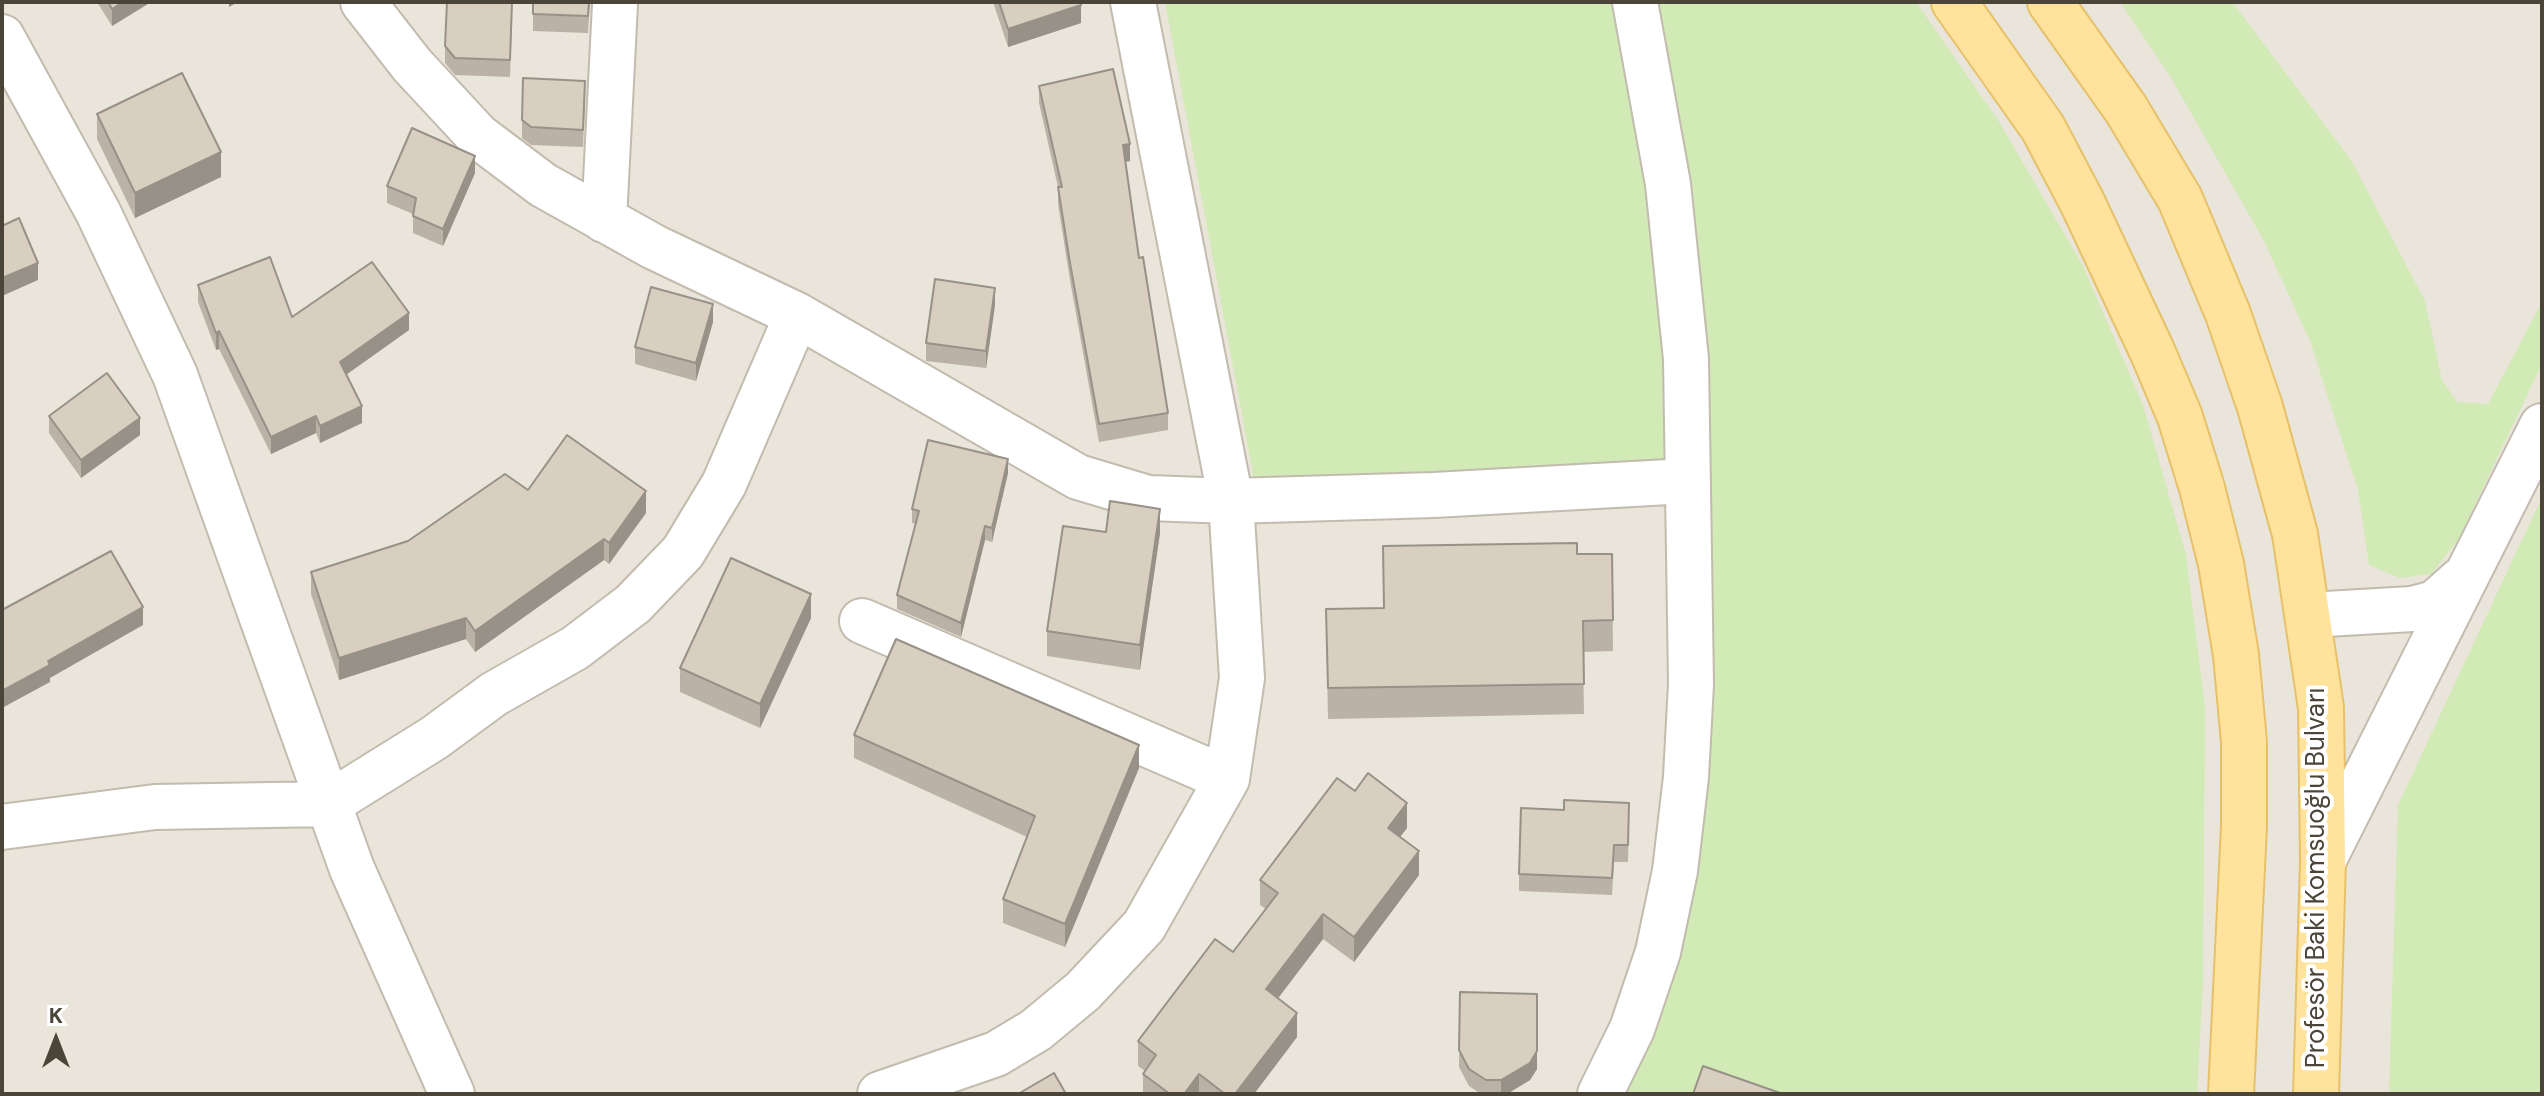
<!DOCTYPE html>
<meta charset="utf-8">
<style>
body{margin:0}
#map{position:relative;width:2544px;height:1096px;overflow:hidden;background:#f6f3ec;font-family:"DM Sans",sans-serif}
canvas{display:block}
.frame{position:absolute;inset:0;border:4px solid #4b4439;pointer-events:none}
.north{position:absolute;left:16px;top:1000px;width:80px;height:80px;-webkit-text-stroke:6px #fff;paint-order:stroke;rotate:0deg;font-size:22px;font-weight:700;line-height:32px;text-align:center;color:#4b4439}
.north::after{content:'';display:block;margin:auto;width:28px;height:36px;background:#4b4439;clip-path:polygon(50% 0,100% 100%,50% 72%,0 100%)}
</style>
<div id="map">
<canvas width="2544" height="1096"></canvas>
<div class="frame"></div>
<div class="north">K</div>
</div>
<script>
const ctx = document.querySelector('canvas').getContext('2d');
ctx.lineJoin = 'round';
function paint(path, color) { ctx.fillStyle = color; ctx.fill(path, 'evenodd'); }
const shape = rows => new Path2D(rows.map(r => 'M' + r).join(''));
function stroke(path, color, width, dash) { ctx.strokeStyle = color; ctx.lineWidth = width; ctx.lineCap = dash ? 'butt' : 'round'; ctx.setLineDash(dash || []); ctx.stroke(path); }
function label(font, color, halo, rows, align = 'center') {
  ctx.font = font + ' "DM Sans",sans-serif'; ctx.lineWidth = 8; ctx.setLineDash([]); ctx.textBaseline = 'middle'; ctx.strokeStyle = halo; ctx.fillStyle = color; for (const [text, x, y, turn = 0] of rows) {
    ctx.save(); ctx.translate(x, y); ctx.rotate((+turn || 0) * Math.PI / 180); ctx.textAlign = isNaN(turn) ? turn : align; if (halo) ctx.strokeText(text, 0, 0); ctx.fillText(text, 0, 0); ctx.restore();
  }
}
paint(shape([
 [2,2,2542,2,2542,1094,2,1094]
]), '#eae5da');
paint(shape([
 [1165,2,1916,2,1998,120,2083,266,2143,405,2186,555,2205,706,2203,983,2197,1094,1600,1094,1658,952,1687,482,1258,501],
 [2120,2,2232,2,2351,160,2425,301,2442,380,2457,402,2488,404,2542,302,2542,364,2458,540,2431,574,2400,578,2369,565,2358,490,2310,341,2264,241,2170,76],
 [2542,497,2542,1094,2389,1094,2398,805]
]), '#d2eab5');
const minor = shape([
 [363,2,412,65,478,136,543,185,654,247,797,315,1078,477,1148,498,1231,501,1434,495,1687,481],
 [2,37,98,212,175,375,352,869,452,1094],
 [604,220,615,4],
 [2309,615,2412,609,2435,603,2462,579],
 [862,621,1227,779],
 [2,827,155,807,328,804,434,738,494,694,575,648,633,604,683,552,724,484,797,315],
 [2323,861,2542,426],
 [880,1094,996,1054,1036,1030,1083,991,1144,926,1227,779,1242,678,1231,501,1133,2],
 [1600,1094,1632,1029,1658,952,1675,871,1686,777,1691,684,1686,359,1668,184,1635,2]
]);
const major = shape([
 [1954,2,2043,128,2082,202,2153,353,2180,417,2202,488,2221,564,2236,655,2244,742,2244,826,2231,1094],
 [2050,2,2126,109,2180,199,2228,314,2260,407,2295,534,2321,708,2323,861,2316,1094]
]);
stroke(minor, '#c2bbae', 48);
stroke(major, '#e6c16a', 48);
stroke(minor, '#fff', 44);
stroke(major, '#ffe39c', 44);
paint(shape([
 [97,2,151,2,112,26],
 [533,2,590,2,588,33,533,31],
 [993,2,1080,2,1081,23,1008,47],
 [512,18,510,77,455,75,445,63,445,46],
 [1039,86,1130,161,1126,162,1139,258,1168,413,1168,430,1099,442,1070,280,1058,204,1058,187,1039,103],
 [585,99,583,147,531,145,522,138,522,120],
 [97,114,221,177,135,218,97,139],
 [475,173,443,246,413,233,413,214,387,203,387,186],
 [198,285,292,317,409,330,346,375,362,423,320,443,316,433,271,454,219,349,216,350,198,302],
 [995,305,986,368,926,361,926,343],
 [713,322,696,381,635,364,635,347],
 [49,416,140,435,81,478,49,433],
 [1008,473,992,542,985,540,961,637,897,609,897,595,915,524,912,523,912,509],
 [528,490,646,513,609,564,604,560,475,652,466,639,339,680,311,594,311,572,408,541],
 [1106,532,1160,533,1140,670,1047,656,1047,631],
 [1577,554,1612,554,1613,651,1583,652,1584,714,1328,719,1326,609,1383,608],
 [811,618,760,728,680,692,680,668],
 [854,735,1139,768,1065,947,1003,923,1003,899,1027,837,854,758],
 [1355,791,1407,828,1400,837,1419,875,1354,962,1323,939,1278,998,1297,1037,1254,1094,1143,1094,1143,1074,1145,1071,1138,1066,1138,1041,1233,952,1266,909,1260,905,1260,880],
 [1629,820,1628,862,1614,862,1612,895,1519,891,1519,874],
 [1460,992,1537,1069,1530,1080,1507,1094,1481,1094,1469,1086,1459,1067]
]), '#bab2a6');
paint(shape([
 [123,2,151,2,112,26,112,9],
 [229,2,238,2,229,7],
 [1081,5,1081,23,1008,47,1008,29],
 [1130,144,1130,161,1123,162,1123,145],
 [221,152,221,177,135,218,135,193],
 [475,156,475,173,443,246,443,229],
 [38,263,38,280,2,296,2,278],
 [995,288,995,305,986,368,986,351],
 [713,304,713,322,696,381,696,363],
 [409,313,409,330,340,379,340,362],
 [219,331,219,349,216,350,216,333],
 [362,406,362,423,320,443,320,426],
 [316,416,316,433,271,454,271,437],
 [140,418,140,435,81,478,81,460],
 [1008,459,1008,473,992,542,992,528],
 [646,491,646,513,609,564,609,543],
 [1160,509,1160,533,1140,670,1140,645],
 [985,526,985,540,961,637,961,623],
 [604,539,604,560,475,652,475,631],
 [811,594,811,618,760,728,760,704],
 [143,607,143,625,50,678,50,682,2,708,2,691,48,661],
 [466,618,466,639,339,680,339,658],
 [1139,745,1139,768,1065,947,1065,924],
 [1407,803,1407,828,1388,853,1388,828],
 [1419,851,1419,875,1354,962,1354,937],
 [1323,914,1323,939,1266,1014,1266,989],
 [1537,994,1537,1069,1530,1080,1507,1094,1501,1094,1501,1080],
 [1297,1013,1297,1037,1254,1094,1235,1094],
 [1199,1074,1199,1094,1184,1094]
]), '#979187');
const building = shape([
 [108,2,123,2,112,9,108,2],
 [447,2,512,2,510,60,455,58,445,46,447,2],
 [533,2,589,2,588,16,533,14,533,2],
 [999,2,1080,2,1081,5,1008,29,999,2],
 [1113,69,1130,144,1123,145,1139,258,1143,257,1168,413,1099,424,1070,263,1058,187,1062,187,1039,86,1113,69],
 [182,73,221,152,135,193,97,114,182,73],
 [523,78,585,81,583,130,531,127,522,120,523,78],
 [412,128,475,156,443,229,413,216,416,198,387,186,412,128],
 [19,218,38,263,2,278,2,226,19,218],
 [270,257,292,317,372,262,409,313,340,362,362,406,320,426,316,416,271,437,219,331,216,333,198,285,270,257],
 [935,279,995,288,986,351,926,343,935,279],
 [651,287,713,304,696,363,635,347,651,287],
 [107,373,140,418,81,460,49,416,107,373],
 [567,435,646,491,609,543,604,539,475,631,466,618,339,658,311,572,408,541,505,474,528,490,567,435],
 [928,440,1008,459,992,528,985,526,961,623,897,595,919,511,912,509,928,440],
 [1110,501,1160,509,1140,645,1047,631,1063,526,1106,532,1110,501],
 [1577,543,1577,554,1612,554,1613,620,1583,621,1584,684,1328,688,1326,609,1384,608,1383,546,1577,543],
 [111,551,143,607,48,661,50,665,2,691,2,610,111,551],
 [731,558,811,594,760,704,680,668,731,558],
 [896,639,1139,745,1065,924,1003,899,1035,816,854,735,896,639],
 [1368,773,1407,803,1388,828,1419,851,1354,937,1323,914,1266,989,1297,1013,1235,1094,1225,1094,1199,1074,1184,1094,1170,1094,1143,1074,1156,1055,1138,1041,1215,939,1233,952,1278,893,1260,880,1337,778,1355,791,1368,773],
 [1564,800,1629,803,1628,845,1614,845,1612,878,1519,874,1521,808,1564,810,1564,800],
 [1460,992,1537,994,1537,1051,1530,1063,1501,1080,1486,1080,1469,1069,1459,1050,1460,992],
 [1703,1066,1783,1094,1693,1094,1703,1066],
 [1054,1073,1066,1094,1018,1094,1054,1073]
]);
paint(building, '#d8cfc1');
stroke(building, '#979187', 2);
label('26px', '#4b4439', '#fff', [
 ["Profesör Baki Komsuoğlu Bulvarı",2317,878,-90]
]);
</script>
